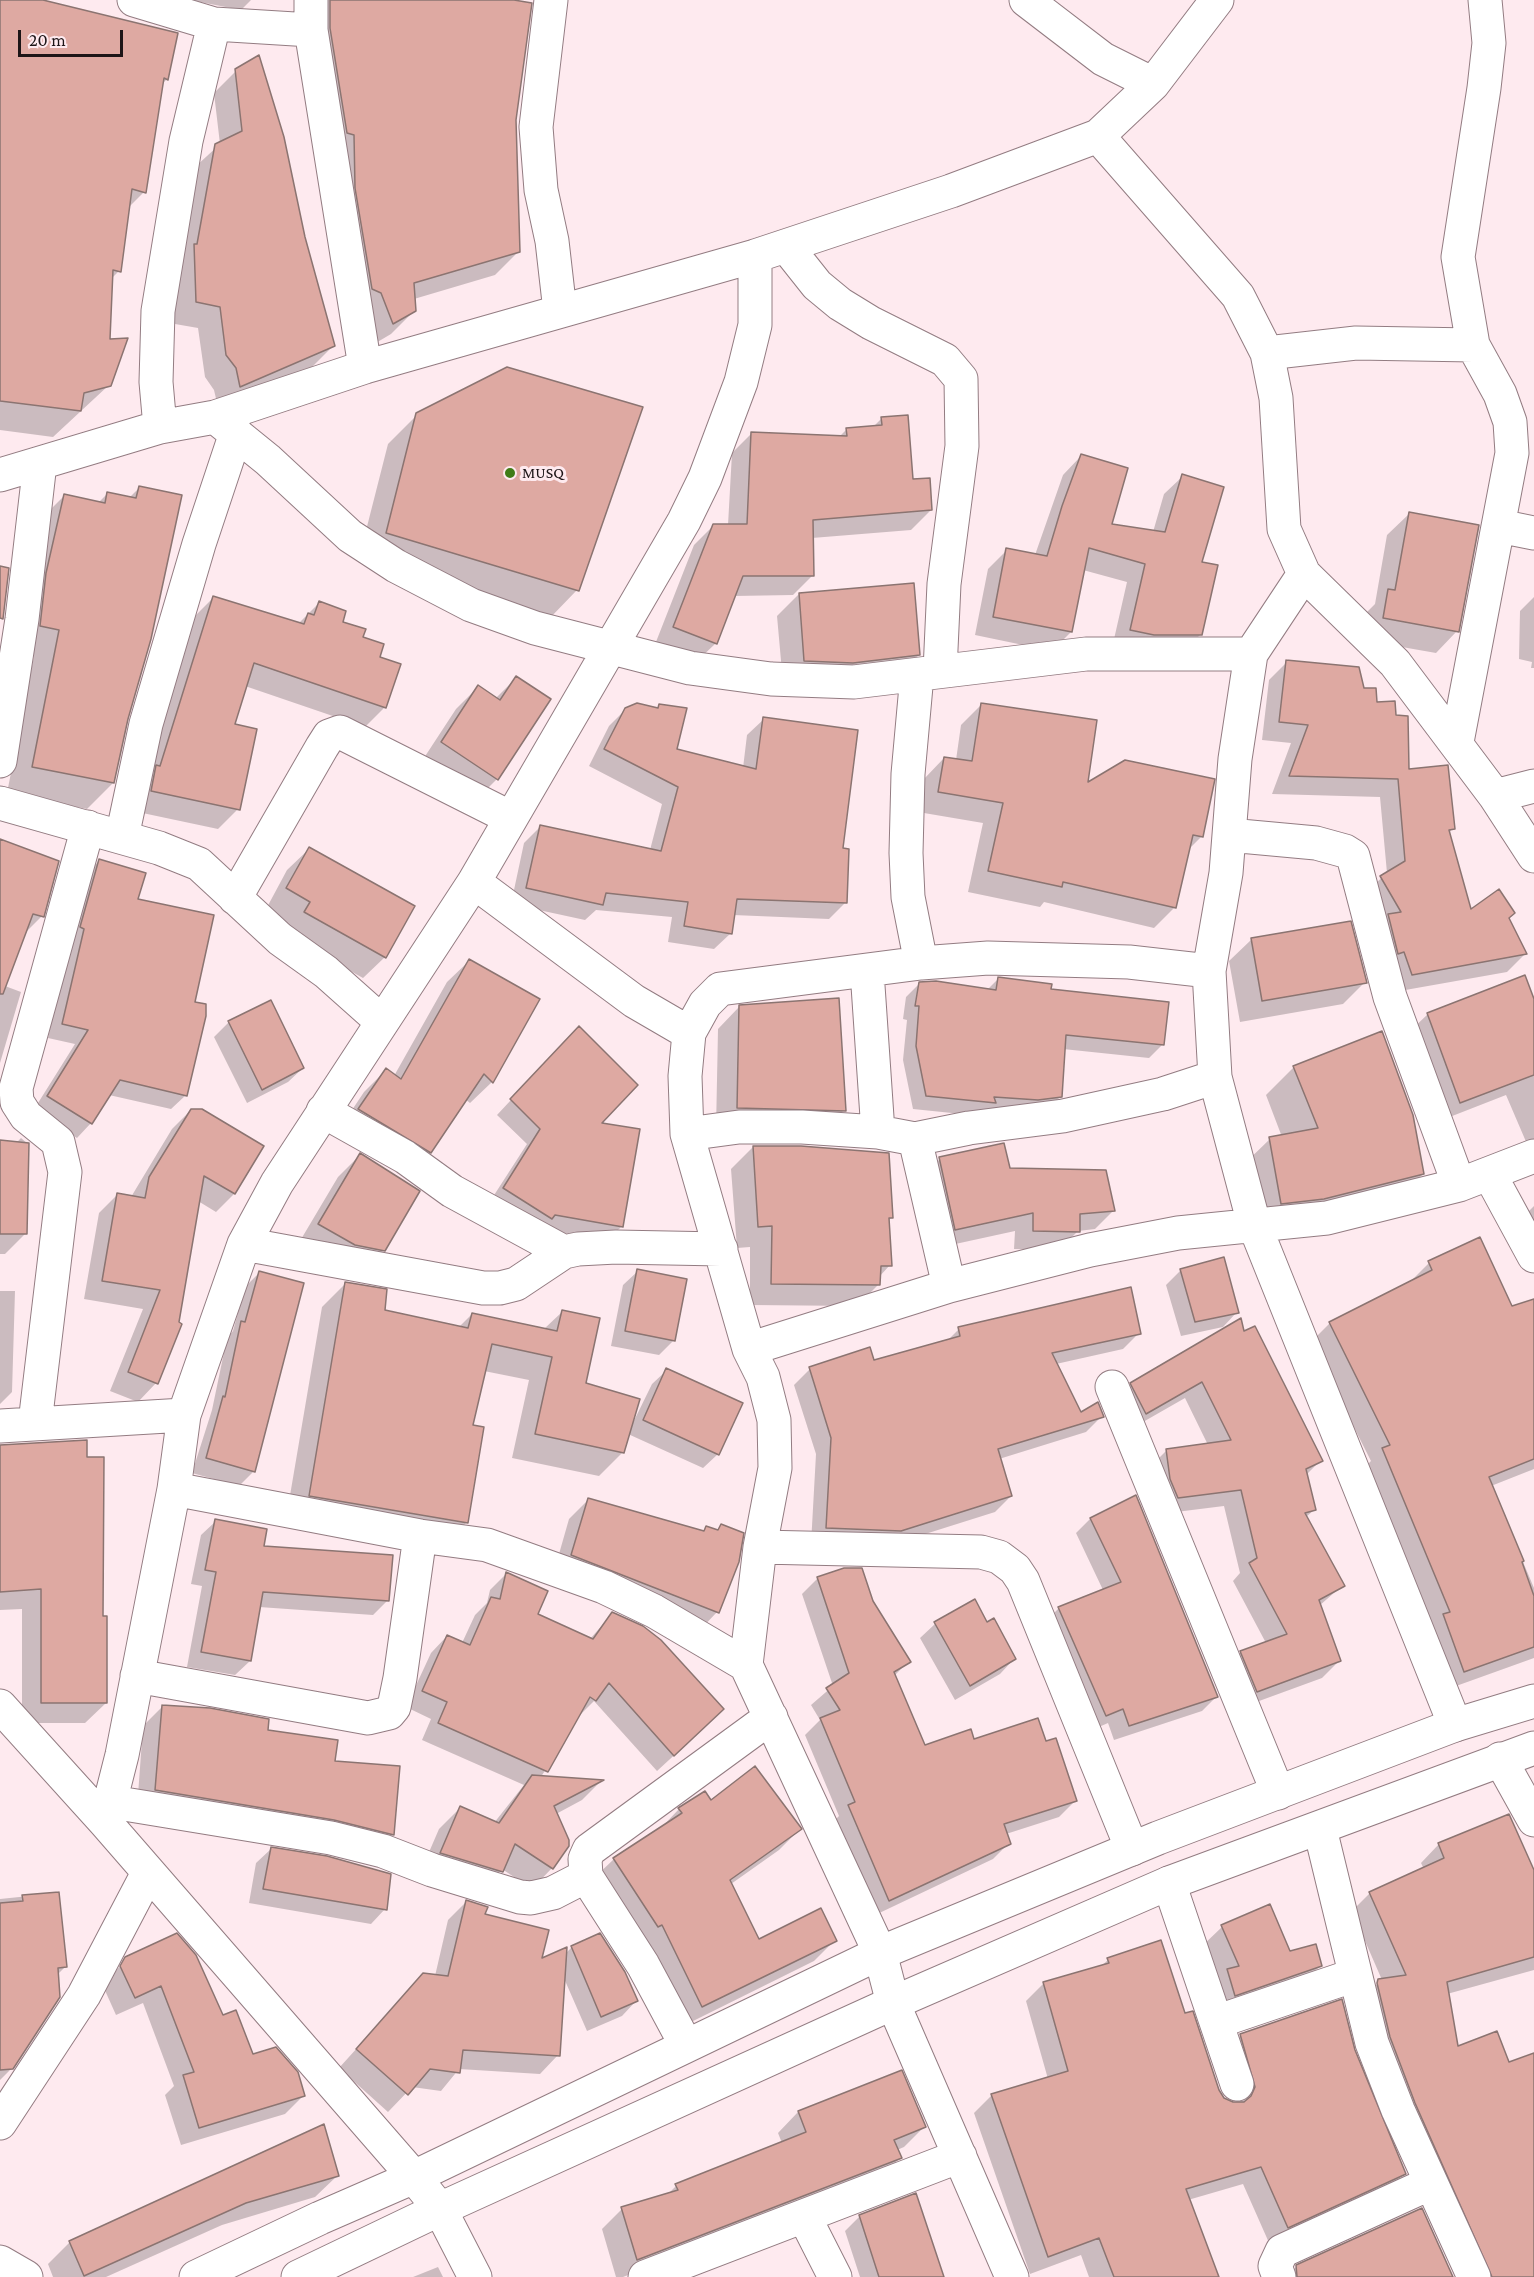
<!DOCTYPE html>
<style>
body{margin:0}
#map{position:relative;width:1534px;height:2277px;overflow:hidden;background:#feeaef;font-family:"Crimson Pro",serif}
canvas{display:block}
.scale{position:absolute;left:18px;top:30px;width:105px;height:27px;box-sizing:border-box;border:3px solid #1d1517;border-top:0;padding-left:8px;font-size:18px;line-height:21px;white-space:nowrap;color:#1d1517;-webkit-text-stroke:4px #feeaef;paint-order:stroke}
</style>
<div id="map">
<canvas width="1534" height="2277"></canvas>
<div class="scale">20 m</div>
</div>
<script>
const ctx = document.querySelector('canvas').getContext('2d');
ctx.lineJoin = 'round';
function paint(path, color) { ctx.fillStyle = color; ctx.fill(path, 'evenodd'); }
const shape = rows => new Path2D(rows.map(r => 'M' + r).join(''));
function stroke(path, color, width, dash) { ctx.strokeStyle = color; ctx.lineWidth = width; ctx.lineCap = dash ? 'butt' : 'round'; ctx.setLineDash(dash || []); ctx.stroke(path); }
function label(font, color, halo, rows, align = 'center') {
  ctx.font = font + ' "Crimson Pro",serif'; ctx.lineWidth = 6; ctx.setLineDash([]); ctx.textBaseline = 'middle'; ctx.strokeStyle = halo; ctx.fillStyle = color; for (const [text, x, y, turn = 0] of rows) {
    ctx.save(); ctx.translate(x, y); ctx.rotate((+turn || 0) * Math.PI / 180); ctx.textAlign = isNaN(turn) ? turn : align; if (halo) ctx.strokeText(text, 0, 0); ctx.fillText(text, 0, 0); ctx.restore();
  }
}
paint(shape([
 [0,0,37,0,167,79,162,84,144,192,127,209,119,271,111,279,109,385,53,437,0,430],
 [190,0,251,0,241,10],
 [308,0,505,0,515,120,519,251,495,275,414,299,415,310,391,334,369,347],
 [236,71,303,237,334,345,312,367,218,407,214,390,205,377,198,328,175,324,172,267,194,168,220,144,214,93],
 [417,415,577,590,549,619,358,562,388,444],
 [882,418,912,480,931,510,911,530,812,538,813,575,793,595,734,596,715,644,695,663,654,647,694,545,714,525,728,525,732,453,752,433,839,437,847,429,872,428],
 [1081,456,1110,525,1153,532,1164,494,1183,476,1200,563,1201,634,1182,653,1112,648,1127,582,1083,570,1071,632,1052,651,975,635,988,569,1007,550,1035,555,1063,475],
 [140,487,127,718,113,783,87,809,7,793,34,656,14,652,38,522,64,496,98,503,107,494,129,498],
 [1409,514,1457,631,1436,653,1362,640,1366,613,1375,604,1387,535],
 [799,594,919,655,897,676,783,683,777,616],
 [214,597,298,624,319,603,362,638,378,658,385,707,365,727,245,686,233,726,238,809,218,829,133,811,194,617],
 [1534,597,1534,668,1531,668,1532,662,1519,659,1520,611],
 [1287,662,1363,690,1376,704,1394,716,1407,771,1453,828,1448,834,1470,911,1508,919,1525,954,1507,972,1394,992,1363,895,1387,873,1380,797,1272,794,1291,743,1262,740,1269,680],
 [516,678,497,779,475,801,420,764,456,709,478,687,495,699],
 [982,704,1086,784,1201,837,1188,850,1174,908,1154,928,1044,902,1040,907,968,892,983,823,918,812,924,779,944,758,956,760,961,725],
 [659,706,675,750,743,768,747,735,764,719,841,850,845,903,829,919,733,915,731,933,714,949,668,942,672,917,596,910,585,920,511,904,524,843,540,827,650,850,662,804,589,766,609,726,626,709,656,709],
 [0,841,42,916,23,935,5,986,21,992,0,1063],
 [309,849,385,957,363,978,284,934,289,924,265,911,287,870],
 [99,861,136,900,194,1003,186,1095,171,1109,109,1095,91,1123,77,1138,33,1111,75,1044,48,1038,84,876],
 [1251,940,1365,982,1343,1004,1240,1022,1229,961],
 [469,961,538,1000,492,1082,470,1103,465,1099,430,1152,408,1173,338,1131,364,1092,386,1070,394,1076,447,982],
 [998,979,1049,991,1162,1045,1149,1058,1063,1049,1061,1096,1047,1110,981,1116,913,1109,903,1060,907,1020,903,1019,906,997,919,984,987,990],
 [1534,1003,1534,1141,1527,1144,1506,1095,1442,1120,1409,1032,1428,1014],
 [739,1007,844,1110,822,1132,716,1130,718,1029],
 [229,1022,303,1068,288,1082,247,1103,214,1037],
 [564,1043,599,1124,622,1226,607,1241,540,1229,489,1203,527,1144,497,1115],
 [1294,1067,1423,1174,1394,1203,1253,1232,1241,1167,1270,1139,1282,1137,1266,1095],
 [191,1110,234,1194,216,1212,198,1201,178,1323,181,1325,156,1383,138,1402,110,1391,143,1309,84,1299,99,1213,117,1195,131,1197,172,1129],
 [21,1138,28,1144,25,1234,5,1254,0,1254,0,1160],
 [753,1147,892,1217,888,1221,890,1265,879,1277,879,1284,857,1306,750,1305,750,1247,737,1248,731,1169],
 [360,1155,384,1250,362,1272,297,1246,338,1177],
 [940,1159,1009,1169,1113,1211,1095,1229,1078,1231,1059,1250,1014,1249,1015,1231,937,1248,921,1177],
 [1534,1206,1534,1269,1514,1226],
 [1429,1263,1512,1308,1534,1309,1534,1469,1491,1486,1534,1588,1534,1658,1445,1690,1364,1468,1371,1461,1311,1342,1330,1323,1411,1281],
 [1181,1270,1237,1312,1223,1327,1181,1336,1166,1285],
 [638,1271,674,1340,659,1355,611,1346,623,1285],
 [259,1273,254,1471,239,1486,192,1473,212,1410,227,1338,233,1331,245,1287],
 [346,1283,383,1311,458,1328,472,1314,544,1329,562,1312,584,1384,629,1431,652,1384,667,1370,718,1454,703,1468,628,1434,623,1452,599,1476,512,1458,529,1380,484,1371,471,1427,482,1428,466,1523,442,1547,286,1519,322,1307],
 [0,1291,15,1291,12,1392,0,1404],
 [959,1329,1139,1333,1123,1349,1056,1364,1080,1414,1102,1416,1086,1432,999,1459,1011,1496,995,1512,884,1547,811,1544,816,1454,794,1385,810,1369,873,1362,947,1341],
 [1243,1333,1321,1460,1306,1475,1314,1510,1306,1517,1343,1585,1319,1606,1339,1661,1322,1678,1240,1708,1224,1670,1241,1652,1266,1643,1233,1581,1240,1573,1224,1506,1160,1514,1150,1467,1167,1450,1208,1445,1185,1398,1129,1430,1114,1401,1131,1384],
 [0,1446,86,1458,102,1618,106,1703,85,1723,22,1723,22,1609,0,1610],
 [1135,1497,1217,1696,1202,1711,1114,1740,1108,1723,1092,1730,1044,1623,1059,1608,1103,1590,1076,1533,1090,1519],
 [589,1499,702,1532,707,1528,716,1531,721,1525,738,1561,717,1612,698,1632,553,1575,569,1519],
 [216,1521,262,1547,388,1600,373,1615,259,1607,250,1661,235,1675,187,1667,202,1586,191,1584,201,1535],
 [506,1574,536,1615,590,1639,612,1614,706,1726,657,1771,594,1701,578,1717,541,1777,601,1781,582,1800,556,1814,552,1868,532,1889,502,1869,481,1892,420,1873,439,1829,460,1808,494,1823,524,1785,422,1740,431,1719,406,1707,431,1653,447,1636,462,1643,475,1615,487,1603,490,1590],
 [818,1578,872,1602,909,1661,894,1676,924,1747,973,1741,1045,1743,1075,1801,1059,1817,1006,1834,1009,1843,993,1859,873,1916,833,1822,839,1816,805,1735,820,1720,811,1705,833,1686,802,1594],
 [975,1601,987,1624,1014,1659,1000,1674,955,1700,920,1638,935,1624],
 [162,1707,266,1732,333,1763,393,1835,374,1853,137,1809,143,1726],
 [710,1802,800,1829,779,1850,731,1884,758,1941,835,1940,814,1961,681,2027,593,1879,614,1859,660,1829,679,1809],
 [1439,1844,1534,1874,1534,1970,1447,1994,1456,2048,1508,2064,1534,2054,1534,2277,1469,2277,1360,1999,1382,1980,1352,1911,1370,1893,1424,1869,1421,1863],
 [271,1849,385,1909,371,1924,249,1903,256,1863],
 [58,1893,66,1966,57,1975,12,2068,0,2080,0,1899],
 [466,1902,540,1961,565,1954,572,1947,636,2001,622,2016,587,2031,563,1976,558,2055,540,2074,459,2069,441,2091,412,2087,388,2112,339,2068,424,1974,435,1976,448,1920],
 [1222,1927,1320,1966,1298,1988,1213,2017,1200,1948],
 [126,1959,222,2017,252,2056,303,2096,285,2114,181,2145,165,2095,174,2086,143,2003,116,2015,103,1986],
 [1108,1960,1184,2015,1224,2100,1237,2104,1222,2053,1241,2035,1353,2050,1405,2173,1386,2191,1270,2245,1243,2184,1188,2200,1217,2277,1089,2277,1081,2255,1030,2274,974,2113,992,2095,1048,2079,1026,2001,1044,1983,1101,1966],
 [901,2072,924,2127,904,2147,897,2150,900,2158,880,2178,623,2277,616,2277,602,2229,622,2209,667,2195,676,2186,782,2143,778,2133,798,2112],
 [323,2126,337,2176,315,2197,222,2225,106,2277,53,2277,48,2264,70,2242],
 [860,2216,943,2277,860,2277,845,2231],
 [1297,2266,1452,2277,1286,2277],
 [438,2267,443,2277,413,2277]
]), '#0003');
const building = shape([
 [0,0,43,0,178,33,168,80,164,78,146,193,132,189,121,272,113,270,110,339,128,338,111,386,84,393,81,411,0,401,0,0],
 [330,0,514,0,532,3,516,120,520,252,414,283,416,311,393,324,381,293,372,289,355,188,354,135,347,133,330,28,330,0],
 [259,55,284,137,305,237,335,346,240,387,236,368,226,355,220,307,196,302,194,244,197,244,215,144,242,131,235,69,259,55],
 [507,367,643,407,579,591,386,533,416,413,507,367],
 [908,415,913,479,930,478,932,510,813,520,814,576,743,576,717,644,673,627,713,524,747,524,751,432,847,436,846,428,882,425,881,417,908,415],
 [1081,454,1128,468,1112,524,1165,532,1182,474,1224,487,1202,562,1218,565,1202,635,1154,635,1130,630,1145,564,1089,548,1072,632,993,617,1006,548,1047,556,1062,506,1081,454],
 [139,486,182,495,151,639,128,719,114,783,32,767,59,630,40,626,46,573,64,494,105,503,107,492,136,498,139,486],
 [1409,512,1479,525,1459,632,1383,618,1388,589,1395,590,1409,512],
 [0,566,9,568,3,619,0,618,0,566],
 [914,583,920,655,853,663,804,661,799,593,914,583],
 [213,596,304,624,308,613,314,615,319,601,346,611,343,622,366,629,363,637,384,644,380,657,401,664,386,708,254,663,235,724,257,729,240,810,151,791,156,765,160,766,213,596],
 [1286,660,1359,667,1364,688,1376,688,1377,702,1395,701,1396,715,1408,716,1409,769,1448,765,1455,829,1449,830,1471,909,1499,889,1515,913,1509,918,1527,954,1412,975,1404,952,1398,954,1388,914,1401,912,1380,876,1405,861,1398,779,1289,776,1308,725,1279,722,1286,660],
 [516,676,551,699,498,780,441,742,478,685,500,700,516,676],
 [637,703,658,708,659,704,687,708,677,749,756,769,763,717,858,730,843,848,849,849,847,903,737,899,732,934,684,926,688,902,606,893,603,905,526,888,540,825,661,851,678,787,604,749,625,708,637,703],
 [981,703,1097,720,1088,782,1125,760,1215,779,1203,837,1193,835,1176,908,1063,882,1062,887,988,871,1003,803,938,792,944,757,972,761,981,703],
 [0,839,59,861,44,917,33,914,3,994,0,994,0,839],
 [309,847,415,906,386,958,304,912,310,902,286,888,309,847],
 [99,859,146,873,138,899,214,915,195,1002,206,1004,206,1016,187,1096,120,1080,92,1124,47,1096,88,1030,62,1024,84,929,80,927,99,859],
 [1351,921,1367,983,1262,1001,1251,938,1351,921],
 [469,959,540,999,493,1083,484,1074,431,1153,358,1109,386,1068,401,1079,469,959],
 [1525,975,1534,999,1534,1075,1460,1103,1427,1013,1525,975],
 [998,977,1052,984,1051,989,1169,1002,1164,1045,1066,1035,1062,1097,1038,1100,994,1097,996,1103,926,1096,916,1046,919,1006,915,1006,919,982,936,981,996,990,998,977],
 [839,998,846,1111,737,1108,739,1005,839,998],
 [271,1000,304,1068,262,1090,228,1021,271,1000],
 [579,1026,638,1085,602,1123,640,1129,623,1227,555,1215,552,1219,503,1188,540,1129,510,1099,579,1026],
 [1382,1031,1413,1115,1424,1174,1324,1199,1281,1204,1269,1137,1318,1128,1293,1066,1382,1031],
 [191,1109,202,1109,264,1146,235,1194,204,1176,179,1322,182,1324,158,1384,128,1372,160,1290,102,1281,117,1193,145,1198,149,1177,191,1109],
 [0,1140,29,1143,27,1234,0,1234,0,1140],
 [1004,1143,1010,1168,1106,1170,1115,1211,1080,1214,1080,1232,1033,1231,1033,1213,955,1230,939,1157,1004,1143],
 [753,1146,801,1146,889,1153,893,1218,889,1218,892,1266,881,1266,880,1285,771,1284,772,1226,758,1227,753,1146],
 [360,1153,420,1191,385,1251,355,1245,318,1224,360,1153],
 [1480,1237,1512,1306,1534,1299,1534,1459,1489,1477,1524,1561,1522,1562,1534,1596,1534,1647,1464,1672,1443,1614,1450,1612,1382,1448,1390,1445,1329,1322,1432,1270,1428,1261,1480,1237],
 [1224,1257,1239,1313,1195,1322,1180,1269,1224,1257],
 [637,1269,687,1279,675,1341,625,1331,637,1269],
 [259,1271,304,1283,255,1472,206,1458,223,1396,225,1397,241,1321,245,1322,259,1271],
 [345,1282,387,1289,385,1310,468,1328,472,1313,557,1331,562,1310,600,1318,586,1383,640,1399,624,1453,535,1434,552,1357,492,1344,473,1425,484,1427,468,1523,309,1496,345,1282],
 [1131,1287,1141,1334,1052,1353,1081,1412,1098,1402,1104,1417,998,1449,1012,1496,901,1531,826,1528,831,1438,809,1367,870,1347,874,1360,960,1336,958,1327,1131,1287],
 [1241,1318,1244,1331,1255,1326,1323,1461,1306,1469,1316,1510,1305,1513,1345,1586,1319,1600,1341,1661,1257,1692,1240,1651,1287,1634,1249,1563,1257,1558,1241,1490,1178,1498,1170,1479,1166,1449,1231,1440,1202,1382,1146,1414,1130,1383,1241,1318],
 [666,1368,743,1403,719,1455,643,1420,666,1368],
 [87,1440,87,1457,104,1457,103,1616,107,1616,107,1703,41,1703,41,1589,0,1592,0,1445,87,1440],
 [1136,1495,1218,1697,1129,1726,1123,1709,1106,1716,1058,1607,1121,1582,1090,1518,1136,1495],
 [588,1498,704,1531,706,1526,718,1530,721,1524,744,1533,739,1562,719,1613,571,1555,588,1498],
 [215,1519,267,1529,264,1546,393,1555,389,1601,263,1592,251,1661,201,1652,216,1572,205,1570,215,1519],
 [844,1568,862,1568,873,1601,911,1662,894,1672,925,1745,971,1729,974,1739,1038,1718,1046,1741,1056,1738,1077,1801,1004,1824,1011,1844,889,1901,848,1805,855,1802,820,1718,840,1710,826,1688,849,1673,817,1577,844,1568],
 [506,1572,548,1591,538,1614,593,1639,612,1612,643,1626,661,1640,724,1709,674,1756,609,1683,596,1701,590,1697,548,1772,438,1723,447,1702,422,1691,447,1635,470,1645,491,1597,500,1599,506,1572],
 [975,1599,987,1622,994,1618,1016,1659,970,1686,934,1622,975,1599],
 [162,1705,210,1708,269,1719,268,1730,338,1740,335,1761,400,1766,394,1835,334,1820,155,1790,162,1705],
 [755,1766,802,1829,730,1880,759,1939,821,1908,837,1941,702,2007,662,1925,658,1927,613,1858,682,1813,678,1808,705,1791,711,1800,755,1766],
 [532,1775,604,1780,554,1806,569,1840,569,1846,553,1869,515,1844,503,1872,440,1853,460,1806,499,1823,532,1775],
 [1509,1814,1534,1870,1534,1957,1447,1982,1458,2046,1497,2031,1509,2062,1534,2053,1534,2277,1492,2277,1415,2103,1390,2037,1377,1983,1378,1979,1406,1975,1369,1892,1444,1858,1438,1843,1509,1814],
 [271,1847,327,1856,391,1874,387,1910,263,1889,271,1847],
 [59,1892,67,1967,58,1968,60,1997,13,2069,0,2070,0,1903,23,1901,22,1895,59,1892],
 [466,1900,488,1907,485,1914,549,1930,542,1958,567,1947,560,2056,463,2050,460,2073,430,2069,408,2095,356,2049,423,1973,448,1976,466,1900],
 [1270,1904,1290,1951,1316,1944,1322,1966,1235,1996,1227,1969,1239,1966,1221,1925,1270,1904],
 [177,1933,196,1955,223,2015,236,2010,253,2054,276,2047,298,2072,305,2096,199,2128,183,2075,194,2072,161,1986,135,1998,120,1966,125,1957,177,1933],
 [600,1933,625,1972,638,2001,601,2017,571,1946,600,1933],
 [1161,1940,1185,2013,1193,2011,1219,2090,1224,2098,1233,2102,1244,2102,1251,2096,1255,2087,1240,2034,1342,1999,1355,2050,1406,2174,1288,2228,1261,2167,1186,2189,1219,2277,1114,2277,1099,2238,1048,2257,991,2094,1068,2071,1043,1982,1109,1963,1107,1958,1161,1940],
 [902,2070,926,2127,894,2140,902,2158,637,2260,621,2207,678,2190,675,2184,806,2132,798,2111,902,2070],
 [324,2124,339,2176,246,2203,84,2276,69,2241,324,2124],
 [916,2193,944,2277,879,2277,859,2215,916,2193],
 [1422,2208,1453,2277,1297,2277,1296,2265,1422,2208]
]);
paint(building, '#dea9a2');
stroke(building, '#8b7471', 1.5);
const minor = shape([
 [134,0,214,24,311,30],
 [311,0,311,30,365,367],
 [551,0,536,127,541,190,552,241,560,311],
 [1026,0,1103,59,1153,84],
 [1098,136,1238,296,1267,353,1276,398,1284,529,1304,574,1395,663,1495,796,1534,856],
 [786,246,817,285,840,304,871,323,945,360,961,379,962,446,944,584,940,671],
 [1267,353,1356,343,1473,345],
 [215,417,268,460,350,536,396,566,471,605,535,628,690,668,771,679,854,682,1086,654,1251,654],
 [160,427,156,382,158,311,186,141,214,24],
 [0,475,160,427,215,417,365,367,755,256,951,191,1098,136,1153,84,1217,0],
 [1499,526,1534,533],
 [1304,574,1251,654,1235,759,1226,873,1209,971,1215,1077,1254,1224,1455,1725],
 [917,675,908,774,906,853,908,897,921,963],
 [1457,742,1512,453,1510,422,1500,394,1473,345,1458,257,1484,88,1489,43,1485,0],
 [0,761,22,619,40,463],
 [1495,796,1534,786],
 [0,803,159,848,199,864,280,939,326,972,381,1021],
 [1229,835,1316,843,1345,851,1353,856,1390,997,1459,1185],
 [122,837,146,724,199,544,236,433],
 [474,882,634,1001,689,1033,685,1076,687,1134,749,1349,763,1377,774,1420,775,1468,760,1547,746,1665,880,1953,893,2003,1012,2277],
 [235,898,322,747,329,736,340,732,511,818],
 [867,971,878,1132],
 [689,1033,705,1004,720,989,921,963,988,958,1129,962,1209,971],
 [323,1111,405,1157,452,1191,564,1252],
 [687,1134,739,1127,802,1127,878,1132,915,1139],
 [1490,1175,1534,1256],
 [244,1244,483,1288,500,1288,516,1284,564,1252,578,1249,616,1247,721,1249],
 [949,1286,915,1139,969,1128,1063,1116,1163,1094,1215,1077],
 [749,1349,949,1286,1090,1250,1178,1233,1327,1218,1459,1185,1534,1156],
 [1112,1387,1278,1793],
 [35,1423,65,1172,58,1142,26,1116,17,1102,16,1088,88,827],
 [0,1426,184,1415],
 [174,1489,420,1536,487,1545,604,1587,654,1611,746,1665],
 [760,1547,981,1552,999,1557,1015,1569,1023,1581,1132,1849],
 [137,1676,368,1718,389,1713,394,1707,400,1678,420,1536],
 [0,1706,105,1822,414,2177,440,2209,475,2277],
 [1500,1759,1534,1820],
 [112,1802,331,1838,383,1851,432,1870,520,1897,531,1898,553,1893,586,1876],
 [105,1822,122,1755,174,1489,184,1415,244,1244,277,1183,474,882,684,521,705,478,741,382,755,325,755,256],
 [1320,1829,1372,2043,1398,2110,1474,2277],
 [1169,1883,1237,2084],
 [1216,2022,1355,1975],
 [686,2045,643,1965,586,1876,585,1859,589,1850,771,1717],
 [0,2123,84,1995,148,1873],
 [804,2216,835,2277],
 [645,2277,960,2156],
 [1279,2277,1275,2266,1282,2251,1431,2183]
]);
const primary = shape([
 [0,2262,26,2277],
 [196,2277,320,2218,414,2177,880,1953,1158,1838,1455,1725,1534,1701],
 [298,2277,440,2209,893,2003,1169,1883,1534,1748]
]);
stroke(minor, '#937c82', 35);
stroke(primary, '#937c82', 35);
stroke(minor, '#fff', 33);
stroke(primary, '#fff', 33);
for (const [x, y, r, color] of [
 [510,473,6,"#407c17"]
]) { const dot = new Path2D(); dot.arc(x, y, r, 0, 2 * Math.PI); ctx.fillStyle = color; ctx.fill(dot); stroke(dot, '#feeaef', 2); }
label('16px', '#1d1517', '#feeaef', [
 ["MUSQ",522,473]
], 'left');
</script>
